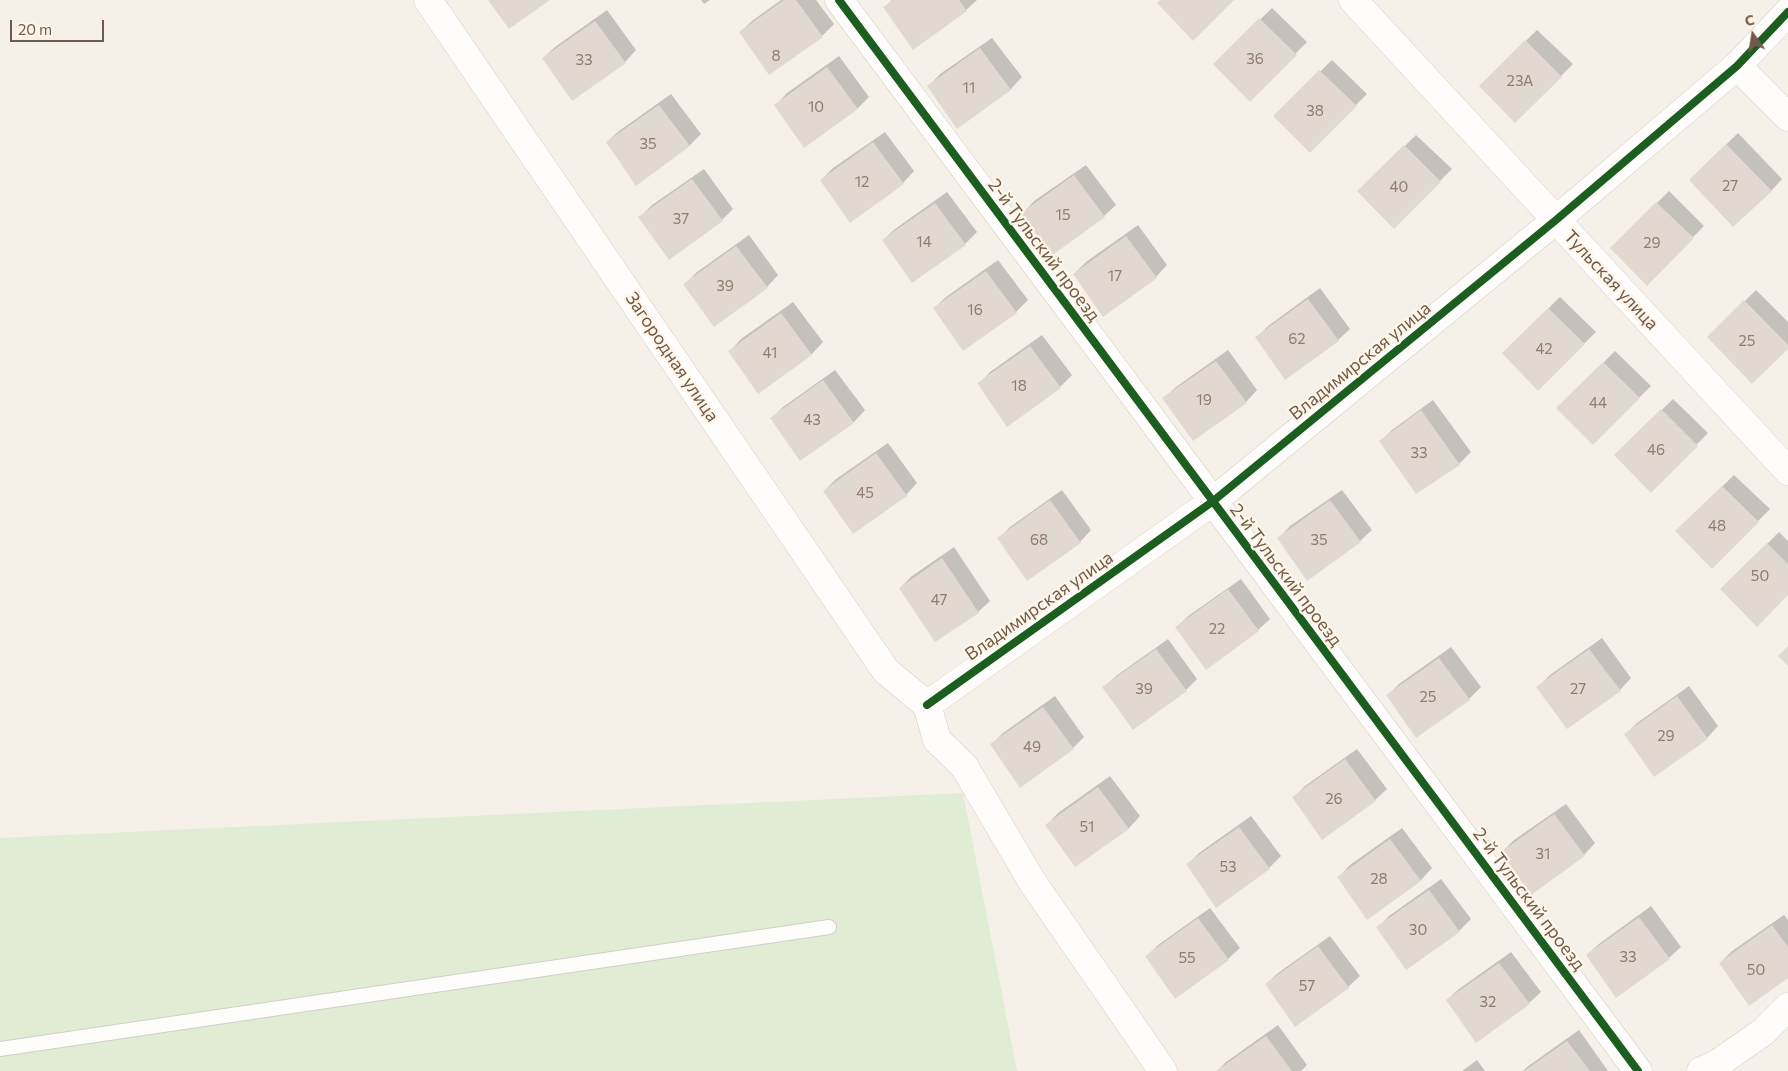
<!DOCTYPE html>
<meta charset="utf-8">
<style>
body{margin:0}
#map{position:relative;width:1788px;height:1071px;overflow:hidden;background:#f5f1e9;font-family:Commissioner,sans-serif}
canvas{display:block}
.north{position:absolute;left:1728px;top:10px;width:50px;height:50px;-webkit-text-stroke:4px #fef6e9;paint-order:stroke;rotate:347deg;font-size:14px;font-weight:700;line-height:20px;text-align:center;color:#715a4b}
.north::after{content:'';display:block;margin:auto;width:18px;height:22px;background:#715a4b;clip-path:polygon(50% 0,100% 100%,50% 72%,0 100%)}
.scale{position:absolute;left:10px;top:20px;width:94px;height:22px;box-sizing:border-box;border:2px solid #715a4b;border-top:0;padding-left:6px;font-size:15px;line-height:18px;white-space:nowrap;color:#715a4b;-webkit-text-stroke:4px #fef6e9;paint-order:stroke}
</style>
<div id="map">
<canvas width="1788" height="1071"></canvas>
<div class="north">С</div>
<div class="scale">20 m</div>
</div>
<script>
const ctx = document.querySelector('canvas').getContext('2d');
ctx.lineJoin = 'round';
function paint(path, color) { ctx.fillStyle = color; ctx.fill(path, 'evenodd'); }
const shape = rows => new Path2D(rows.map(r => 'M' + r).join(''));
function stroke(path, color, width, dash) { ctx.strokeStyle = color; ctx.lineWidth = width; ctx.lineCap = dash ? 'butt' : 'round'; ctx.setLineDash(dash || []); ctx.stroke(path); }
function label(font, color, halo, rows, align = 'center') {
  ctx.font = font + ' Commissioner,sans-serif'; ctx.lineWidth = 4.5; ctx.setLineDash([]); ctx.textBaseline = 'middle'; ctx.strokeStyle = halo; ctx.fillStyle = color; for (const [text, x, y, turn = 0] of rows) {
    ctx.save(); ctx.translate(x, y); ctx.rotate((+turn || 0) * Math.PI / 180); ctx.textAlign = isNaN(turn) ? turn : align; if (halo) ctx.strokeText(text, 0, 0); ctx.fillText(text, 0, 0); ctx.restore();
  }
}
paint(shape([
 [963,793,1017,1071,0,1071,0,838]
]), '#e1ecd4');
paint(shape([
 [701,0,710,0,704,4],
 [781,0,816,0,834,24,822,36,769,73,740,32,752,21],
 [892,0,977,0,966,10,885,7],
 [1272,8,1307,42,1250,100,1215,64],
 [607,10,636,50,625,62,543,58,555,47],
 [1537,30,1573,64,1515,122,1480,86],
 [992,38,1022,77,1011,89,958,127,929,86,940,74],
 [839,56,869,97,858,108,805,146,776,105,787,93],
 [1332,60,1367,94,1310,151,1275,116],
 [671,94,701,134,689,146,607,142,619,131],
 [885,132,914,171,903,183,821,180,833,168],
 [1738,133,1782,179,1771,191,1690,180],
 [1416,135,1452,169,1394,227,1359,191],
 [1086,165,1116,205,1104,216,1023,213,1034,201],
 [704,169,733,209,722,220,640,217,652,205],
 [1669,191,1704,226,1647,284,1612,248],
 [947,192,977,232,965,244,912,282,883,240,895,229],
 [1138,225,1167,265,1156,277,1074,274,1086,262],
 [749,235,778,275,767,287,685,284,697,272],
 [998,260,1028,300,1016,312,934,308,946,297],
 [1320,288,1350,329,1338,340,1286,378,1257,337,1268,326],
 [1756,290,1788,322,1788,348,1709,337],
 [1560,297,1596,332,1538,389,1503,353],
 [793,302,823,342,812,354,759,392,730,351,741,339],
 [1042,335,1072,375,1060,387,1008,425,979,384,990,372],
 [1228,350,1257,390,1246,402,1164,398,1176,387],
 [1615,351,1651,386,1593,443,1558,408],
 [835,370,865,410,854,422,801,459,772,418,783,407],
 [1673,399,1708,433,1651,491,1616,455],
 [1433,400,1471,452,1459,464,1381,441,1392,430],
 [888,443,917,483,906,495,824,491,836,479],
 [1734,475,1770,509,1712,567,1677,531],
 [1062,490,1091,530,1080,542,998,539,1010,527],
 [1342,490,1372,530,1360,541,1279,538,1290,526],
 [1779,532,1788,541,1788,594,1722,589],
 [954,547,990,601,978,612,900,588,912,576],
 [1241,579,1270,619,1258,630,1177,627,1188,616],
 [1602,638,1631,678,1620,690,1538,687,1550,675],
 [1168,639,1197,679,1186,690,1104,687,1116,676],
 [1451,647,1481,687,1469,699,1417,737,1388,695,1399,684],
 [1689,686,1718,726,1707,738,1654,775,1626,734,1637,723],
 [1055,696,1084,737,1073,748,991,745,1003,733],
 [1357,749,1387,789,1375,800,1294,797,1305,786],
 [1110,776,1140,816,1129,828,1076,866,1047,825,1058,813],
 [1566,804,1595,843,1584,855,1502,852,1514,840],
 [1251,816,1281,856,1269,868,1217,906,1188,864,1199,853],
 [1402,828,1432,868,1421,880,1368,918,1339,877,1350,865],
 [1441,879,1471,919,1459,931,1407,968,1378,928,1389,916],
 [1651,906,1681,947,1669,958,1587,955,1599,944],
 [1210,908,1240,948,1228,959,1176,997,1147,956,1158,945],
 [1784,915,1788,920,1788,976,1720,963,1732,951],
 [1330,936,1360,976,1348,987,1266,984,1278,973],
 [1511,952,1541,992,1529,1003,1447,1000,1459,989],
 [1278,1025,1307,1065,1301,1071,1217,1071,1226,1062],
 [1579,1030,1608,1071,1523,1071,1527,1067],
 [1477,1060,1485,1071,1462,1071]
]), '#0003');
paint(shape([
 [488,0,550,0,509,29],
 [784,0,796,0,823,37,769,75,739,32],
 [893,0,959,0,967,11,913,50,883,7],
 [1160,0,1234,0,1193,41,1157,3],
 [1259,18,1297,55,1250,102,1213,64],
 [595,21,626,63,572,101,542,58],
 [1525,40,1562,77,1515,123,1479,86],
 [980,48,1011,90,957,129,927,86],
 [827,67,858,109,804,148,774,105],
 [1319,70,1357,106,1310,153,1273,116],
 [659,105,690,146,636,186,606,142],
 [873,142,904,184,850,223,820,180],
 [1726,144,1772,191,1733,227,1689,180],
 [1404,145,1441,182,1394,229,1357,191],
 [1074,175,1105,217,1051,256,1021,213],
 [692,179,723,221,669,260,638,217],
 [1656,202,1694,238,1647,286,1610,248],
 [935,203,966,245,912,283,882,240],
 [1126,236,1157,278,1103,317,1073,274],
 [736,246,768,288,714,327,683,284],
 [986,271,1017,313,963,351,933,308],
 [1308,299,1339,341,1285,380,1255,337],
 [1744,300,1788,345,1788,349,1752,384,1707,337],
 [1548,308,1585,344,1538,391,1502,353],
 [781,313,812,355,758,394,728,351],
 [1030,346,1061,388,1007,427,977,383],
 [1216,361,1247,403,1193,441,1162,398],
 [1603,362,1640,398,1593,445,1556,408],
 [823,380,854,423,800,461,770,418],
 [1661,409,1698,446,1651,493,1614,455],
 [1421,410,1460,465,1416,494,1379,441],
 [876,453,907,496,853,534,823,491],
 [1722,486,1759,522,1712,569,1675,531],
 [1050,500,1081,543,1027,581,997,538],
 [1330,500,1361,542,1307,581,1277,538],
 [1767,543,1788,564,1788,595,1757,627,1720,589],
 [942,558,979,613,935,642,899,588],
 [1228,589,1259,631,1206,670,1175,627],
 [1788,646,1788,666,1778,656],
 [1156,649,1187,691,1133,730,1102,687],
 [1589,649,1621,691,1567,729,1536,687],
 [1439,658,1470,700,1416,738,1386,695],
 [1677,696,1708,739,1654,777,1624,734],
 [1043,707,1074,749,1020,788,990,744],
 [1345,759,1376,801,1322,840,1292,797],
 [1098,787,1129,829,1075,867,1045,825],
 [1554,814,1585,856,1531,895,1501,852],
 [1239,827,1270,869,1216,908,1186,864],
 [1390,839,1421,881,1367,920,1337,877],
 [1429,890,1460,932,1406,970,1376,927],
 [1639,917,1670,959,1616,998,1586,955],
 [1198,918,1229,960,1175,999,1145,956],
 [1772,925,1788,947,1788,978,1749,1006,1719,963],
 [1318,946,1349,988,1295,1027,1265,984],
 [1499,963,1530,1004,1476,1043,1446,1000],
 [1266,1036,1292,1071,1216,1071],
 [1567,1041,1590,1071,1524,1071]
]), '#e1d9d0');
const service = shape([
 [0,1049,829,927]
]);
const minor = shape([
 [428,0,886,671,927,705],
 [839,0,1638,1071],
 [1353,0,1788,471],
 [1737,66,1788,117],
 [927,705,1212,502,1556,220,1737,66,1788,12],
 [927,705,937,740,964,766,1033,883,1163,1071],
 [1701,1071,1717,1064,1763,1032,1788,1007]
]);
stroke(service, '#d4cec7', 16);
stroke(minor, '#d4cec7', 29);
stroke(service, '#fefdfc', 14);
stroke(minor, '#fefdfc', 28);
stroke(shape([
 [839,0,1638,1071],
 [927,705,1212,502,1556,220,1737,66,1788,12]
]), '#1b5e20', 8);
label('15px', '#8f7c6e', null, [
 ["8",776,56],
 ["36",1255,59],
 ["33",584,60],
 ["23А",1520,81],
 ["11",969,88],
 ["10",816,107],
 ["38",1315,111],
 ["35",648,144],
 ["12",862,182],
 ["27",1730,186],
 ["40",1399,187],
 ["15",1063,215],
 ["37",681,219],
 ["14",924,242],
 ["29",1652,243],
 ["17",1115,276],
 ["39",725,286],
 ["16",975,310],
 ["62",1297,339],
 ["25",1747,341],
 ["42",1544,349],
 ["41",770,353],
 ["18",1019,386],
 ["19",1204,400],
 ["44",1598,403],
 ["43",812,420],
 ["46",1656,450],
 ["33",1419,453],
 ["45",865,493],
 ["48",1717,526],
 ["68",1039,540],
 ["35",1319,540],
 ["50",1760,576],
 ["47",939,600],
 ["22",1217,629],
 ["39",1144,689],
 ["27",1578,689],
 ["25",1428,697],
 ["29",1666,736],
 ["49",1032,747],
 ["26",1334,799],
 ["51",1087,827],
 ["31",1543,854],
 ["53",1228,867],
 ["28",1379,879],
 ["30",1418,930],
 ["33",1628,957],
 ["55",1187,958],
 ["50",1756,970],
 ["57",1307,986],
 ["32",1488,1002]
]);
label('18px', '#715a4b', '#fef6e9', [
 ["2-й Тульский проезд",1044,250,53],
 ["Тульская улица",1611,280,47],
 ["Загородная улица",672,357,56],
 ["Владимирская улица",1360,361,-39],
 ["2-й Тульский проезд",1286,575,53],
 ["Владимирская улица",1039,606,-35],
 ["2-й Тульский проезд",1529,899,53]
]);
</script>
